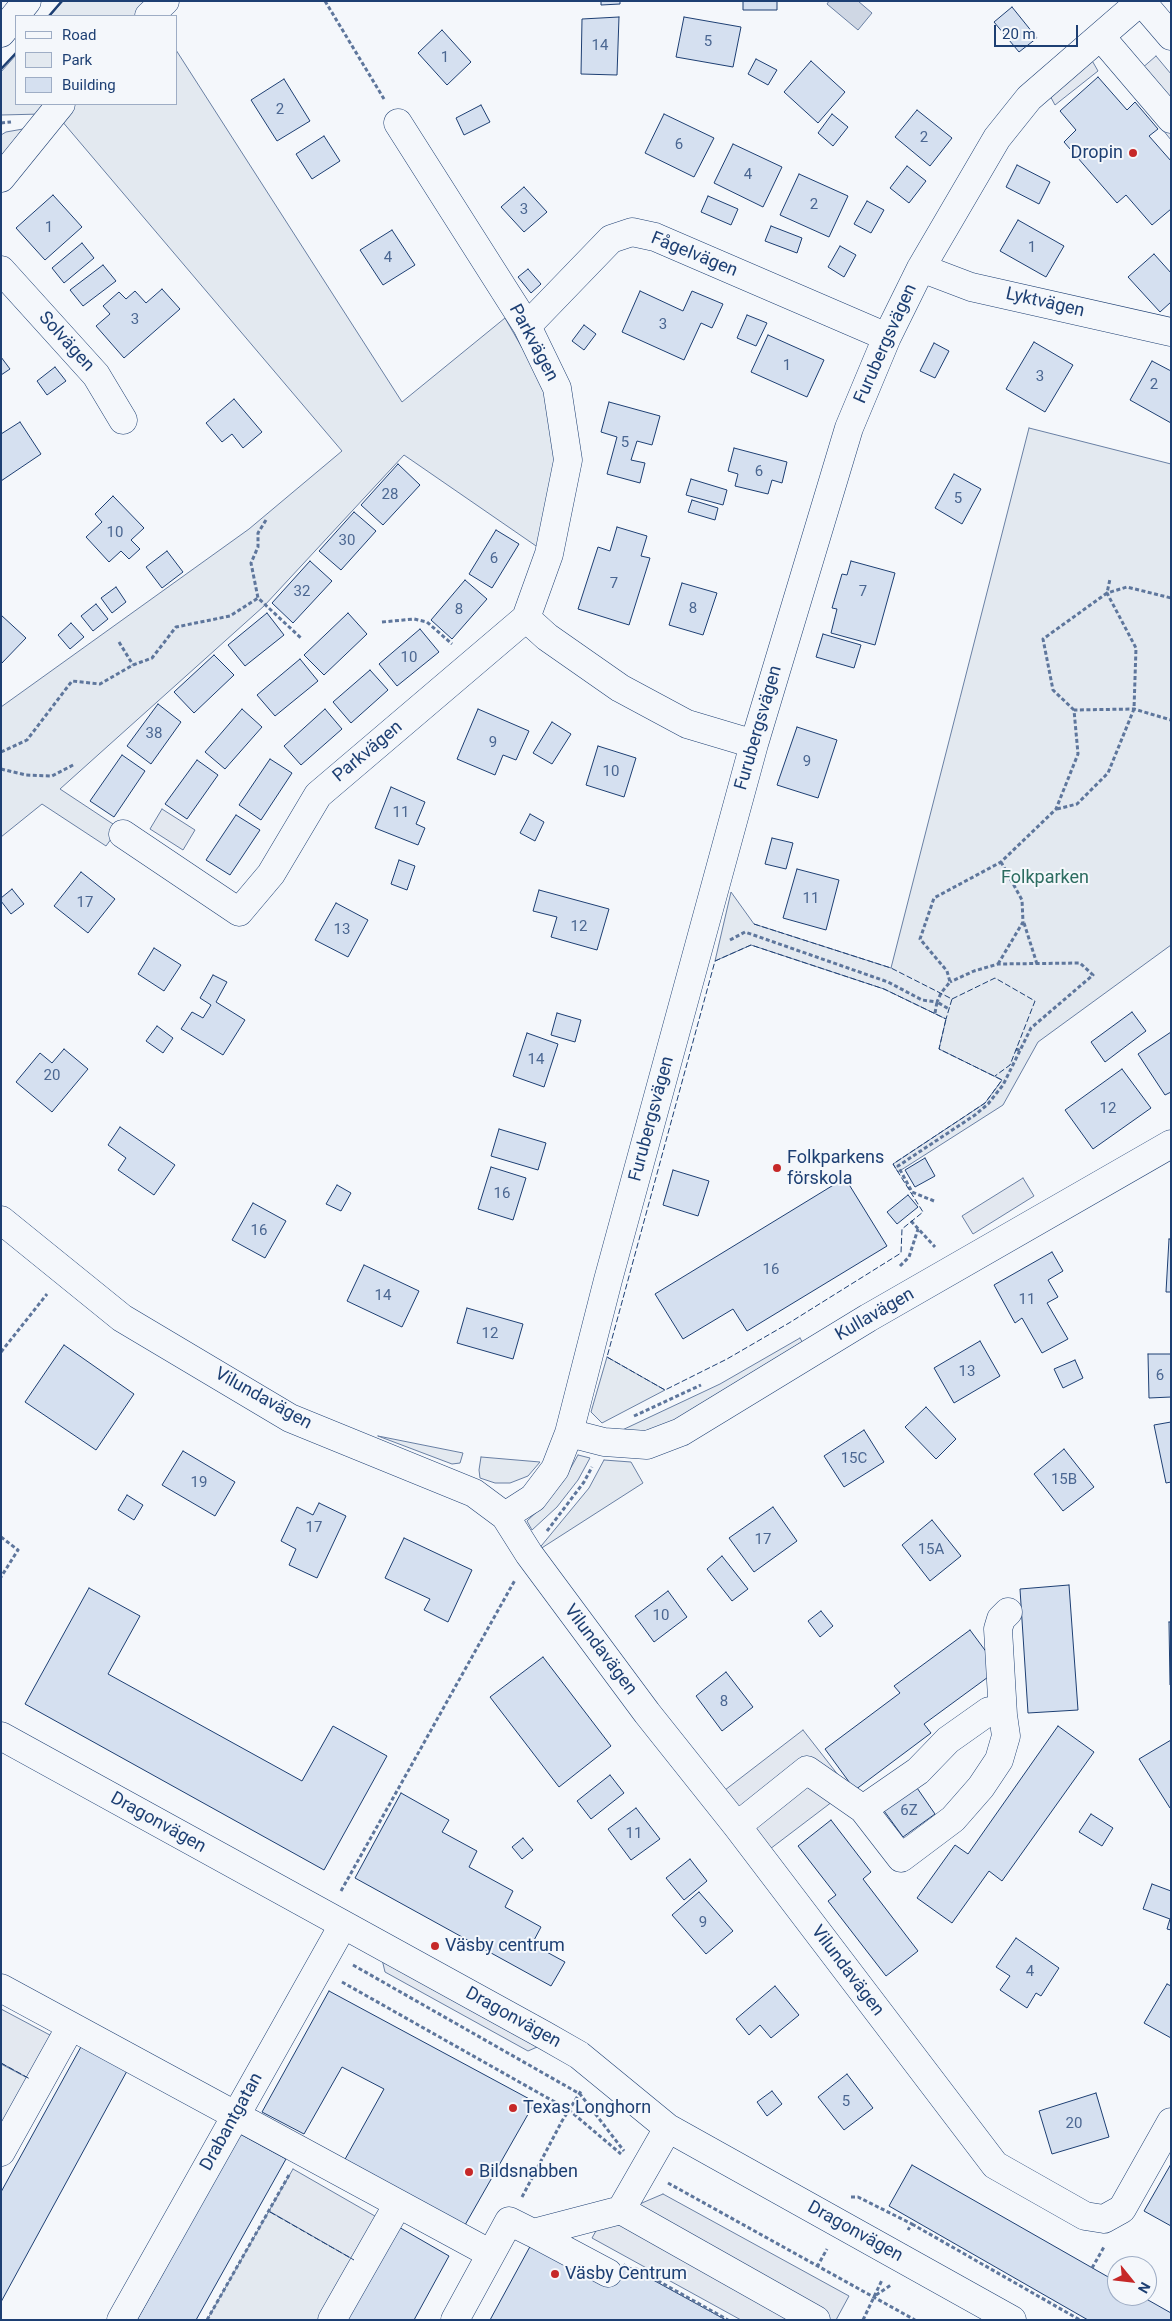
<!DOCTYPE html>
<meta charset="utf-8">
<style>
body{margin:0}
#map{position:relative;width:1172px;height:2321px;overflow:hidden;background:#f4f7fb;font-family:Roboto,sans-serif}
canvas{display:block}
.frame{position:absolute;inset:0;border:2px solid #1d3f73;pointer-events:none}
.legend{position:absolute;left:15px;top:15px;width:162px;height:90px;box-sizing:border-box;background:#f4f7fb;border:1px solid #9eadc5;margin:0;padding:6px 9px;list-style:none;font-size:15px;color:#1d3f73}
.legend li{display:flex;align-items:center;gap:10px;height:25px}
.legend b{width:25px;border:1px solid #9eadc5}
.north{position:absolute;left:1107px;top:2256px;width:50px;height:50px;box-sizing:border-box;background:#f4f7fb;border:1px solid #9eadc5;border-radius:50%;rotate:119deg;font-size:14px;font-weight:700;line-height:20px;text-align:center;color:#1d3f73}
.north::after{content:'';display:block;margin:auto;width:18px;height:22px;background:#c62828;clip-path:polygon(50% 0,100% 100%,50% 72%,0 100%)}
.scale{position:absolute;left:994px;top:25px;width:84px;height:22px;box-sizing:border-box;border:2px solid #1d3f73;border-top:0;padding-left:6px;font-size:15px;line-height:18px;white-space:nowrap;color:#1d3f73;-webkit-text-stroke:4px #f4f7fb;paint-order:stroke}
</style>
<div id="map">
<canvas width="1172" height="2321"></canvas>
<div class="frame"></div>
<ul class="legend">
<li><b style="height:6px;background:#f4f7fb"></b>Road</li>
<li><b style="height:14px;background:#e3e9f0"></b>Park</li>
<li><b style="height:14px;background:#d5e0f0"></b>Building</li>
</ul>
<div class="north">N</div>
<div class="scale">20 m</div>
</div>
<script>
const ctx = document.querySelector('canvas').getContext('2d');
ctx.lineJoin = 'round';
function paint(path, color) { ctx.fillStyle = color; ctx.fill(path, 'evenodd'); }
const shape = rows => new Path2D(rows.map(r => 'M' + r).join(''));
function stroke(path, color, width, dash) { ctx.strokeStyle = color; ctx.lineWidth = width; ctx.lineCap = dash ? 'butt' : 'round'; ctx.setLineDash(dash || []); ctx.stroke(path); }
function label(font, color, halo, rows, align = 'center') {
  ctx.font = font + ' Roboto,sans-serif'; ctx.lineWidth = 4; ctx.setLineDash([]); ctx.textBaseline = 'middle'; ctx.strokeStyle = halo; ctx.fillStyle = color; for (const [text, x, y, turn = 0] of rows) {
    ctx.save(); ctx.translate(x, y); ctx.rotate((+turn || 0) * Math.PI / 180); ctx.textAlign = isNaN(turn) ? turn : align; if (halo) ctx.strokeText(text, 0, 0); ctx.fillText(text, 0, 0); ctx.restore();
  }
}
const green = shape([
 [63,1,154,1,137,16,50,16,63,1],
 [176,50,402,402,505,318,544,386,558,461,539,548,404,455,264,606,60,789,119,828,106,846,42,804,1,837,1,707,249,529,342,451,61,120,75,104,176,104,176,50],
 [16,55,16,104,51,104,42,114,1,115,1,72,16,55],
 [23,129,1,157,1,135,6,132,23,129],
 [1029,428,1171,464,1171,945,1038,1042,1003,1105,898,1172,893,1164,985,1103,1002,1080,939,1049,946,1019,884,989,751,945,715,961,731,892,754,924,891,968,1029,428],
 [800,1338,804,1345,679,1421,640,1435,618,1432,720,1384,800,1338],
 [607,1357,665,1390,602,1423,591,1412,607,1357],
 [378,1436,463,1453,460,1463,452,1464,378,1436],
 [578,1455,590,1458,578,1480,557,1507,532,1530,527,1521,545,1504,564,1480,578,1455],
 [481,1457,540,1462,528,1476,510,1483,495,1483,480,1478,479,1470,481,1457],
 [604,1460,631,1462,643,1483,537,1551,589,1488,604,1460],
 [1,2064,39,2084,1,2152,1,2064],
 [269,2211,363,2265,332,2320,207,2320,269,2211]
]);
paint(green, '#e3e9f0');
stroke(green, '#687fa3', 1);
const parking = shape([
 [1156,56,1171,74,1171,140,1125,83,1156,56],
 [1090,57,1098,71,1055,105,1048,92,1090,57],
 [162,809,195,830,183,850,150,829,162,809],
 [1023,1178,1034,1196,973,1234,962,1216,1023,1178],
 [803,1730,849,1789,770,1849,725,1790,803,1730],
 [381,1955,544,2044,528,2051,385,1972,381,1955],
 [1,2009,63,2042,39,2084,1,2063,1,2009],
 [293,2169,387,2223,363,2265,269,2211,293,2169],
 [663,2194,849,2296,836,2320,741,2320,592,2238,602,2220,663,2194]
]);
paint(parking, '#e3e8f0');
stroke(parking, '#687fa3', 1);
const water = shape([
 [829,1,858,1,872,13,858,30,827,4,829,1]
]);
paint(water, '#cfd7e4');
stroke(water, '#687fa3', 1);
const building = shape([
 [601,1,620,1,620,4,601,5,601,1],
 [743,1,777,1,777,10,743,10,743,1],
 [1012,7,1037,38,1019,52,994,22,1012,7],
 [619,17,617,75,581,74,582,19,619,17],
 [684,17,741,27,733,67,676,57,684,17],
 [442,30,471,62,447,85,418,53,442,30],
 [756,59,777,70,768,85,748,74,756,59],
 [811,61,845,92,818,123,784,92,811,61],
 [1098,77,1127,110,1135,102,1158,129,1149,136,1171,161,1171,209,1152,225,1126,195,1117,203,1064,142,1076,130,1060,111,1098,77],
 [284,79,310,121,277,141,251,100,284,79],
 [481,105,490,122,464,135,456,118,481,105],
 [917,110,952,138,930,166,895,137,917,110],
 [664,114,714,138,694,177,645,153,664,114],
 [832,114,848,127,833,146,818,133,832,114],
 [324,136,340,161,312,179,296,154,324,136],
 [733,144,782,167,763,207,714,183,733,144],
 [1017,165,1050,182,1039,204,1006,187,1017,165],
 [907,166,926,181,909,203,890,188,907,166],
 [799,174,848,196,829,237,780,215,799,174],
 [524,187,547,212,524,232,501,207,524,187],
 [53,195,82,227,45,260,16,228,53,195],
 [708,196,738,209,731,225,701,212,708,196],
 [867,201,884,210,871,233,854,224,867,201],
 [1018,220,1064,246,1046,277,1000,251,1018,220],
 [771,226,802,238,797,253,765,241,771,226],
 [392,230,415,265,383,285,360,250,392,230],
 [82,243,94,258,64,283,52,268,82,243],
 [840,246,856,255,844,277,828,267,840,246],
 [1154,254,1171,273,1171,302,1160,312,1128,277,1154,254],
 [103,265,116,281,83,306,70,290,103,265],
 [528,269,541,284,531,293,518,277,528,269],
 [162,289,180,309,124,358,96,326,110,314,103,306,119,292,126,299,135,291,146,303,162,289],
 [640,291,683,311,692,291,723,304,712,328,701,323,684,360,622,332,640,291],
 [747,315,767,323,756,346,737,338,747,315],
 [584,325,596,334,584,350,572,341,584,325],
 [768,335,824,360,807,397,751,372,768,335],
 [1034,342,1073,365,1045,412,1006,389,1034,342],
 [934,343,949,351,935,378,920,371,934,343],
 [1,357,10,369,1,375,1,357],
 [1152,361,1171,371,1171,423,1130,400,1152,361],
 [55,367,66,381,47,395,37,381,55,367],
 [234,399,262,432,243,448,232,434,222,442,206,423,234,399],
 [609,402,660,416,652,445,637,441,631,460,645,463,640,483,607,474,617,437,601,432,609,402],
 [20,422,41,454,1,481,1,434,20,422],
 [734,448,787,462,782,483,772,480,768,494,735,486,738,474,728,471,734,448],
 [398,464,420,485,383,525,361,505,398,464],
 [954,474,981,489,962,524,935,508,954,474],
 [691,479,727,490,723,505,686,495,691,479],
 [113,496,144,528,131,540,140,549,129,559,121,551,109,562,86,537,102,522,95,514,113,496],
 [692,500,718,508,715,520,688,512,692,500],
 [354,512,376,531,341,570,319,551,354,512],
 [617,527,647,536,641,556,650,558,629,625,578,609,598,547,610,551,617,527],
 [496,530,519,544,492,588,469,574,496,530],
 [167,551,183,572,162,588,146,567,167,551],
 [310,561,332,581,293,623,272,603,310,561],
 [851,561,895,573,875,645,831,633,837,609,832,608,842,574,847,575,851,561],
 [465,580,487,599,452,639,431,620,465,580],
 [682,583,717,593,703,635,669,625,682,583],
 [116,587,126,602,112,613,101,598,116,587],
 [96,604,108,619,93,631,81,616,96,604],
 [267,613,284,635,245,666,228,645,267,613],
 [348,613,367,634,324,675,304,655,348,613],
 [1,615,26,638,1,664,1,615],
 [71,623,84,637,70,649,58,635,71,623],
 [420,629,439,652,397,686,379,664,420,629],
 [823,634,861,645,854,668,816,657,823,634],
 [214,655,234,675,194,713,174,692,214,655],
 [300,659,318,681,275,716,257,695,300,659],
 [370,670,388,690,351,723,333,702,370,670],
 [158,704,181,722,151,764,127,746,158,704],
 [242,709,262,727,225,769,205,752,242,709],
 [325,709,342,729,301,765,284,746,325,709],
 [478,709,529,731,516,760,503,755,495,775,457,759,478,709],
 [552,722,571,734,552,764,533,753,552,722],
 [797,727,837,740,818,798,777,785,797,727],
 [598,746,636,758,624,797,586,785,598,746],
 [122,755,145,771,114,817,90,801,122,755],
 [270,759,292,773,261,820,239,805,270,759],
 [197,760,218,775,187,819,165,804,197,760],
 [391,787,425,802,416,824,425,828,418,845,375,828,391,787],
 [530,814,544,822,535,841,520,833,530,814],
 [236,815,260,830,230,875,206,860,236,815],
 [772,838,793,843,786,869,765,864,772,838],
 [399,860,415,866,407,890,391,884,399,860],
 [797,869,839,880,826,930,783,918,797,869],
 [81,872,115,899,88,933,54,906,81,872],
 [12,889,24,904,11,914,1,901,1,898,12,889],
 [539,890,609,909,597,950,551,937,557,917,533,911,539,890],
 [336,903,368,920,348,957,315,940,336,903],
 [154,948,181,965,164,991,138,974,154,948],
 [213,975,227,982,216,1002,245,1020,223,1055,181,1029,192,1012,203,1018,211,1005,200,998,213,975],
 [1132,1012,1146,1031,1105,1062,1091,1042,1132,1012],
 [557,1013,581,1020,575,1042,551,1035,557,1013],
 [157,1026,173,1038,163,1053,146,1041,157,1026],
 [1171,1032,1171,1092,1165,1095,1138,1054,1171,1032],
 [527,1033,558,1044,544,1087,513,1076,527,1033],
 [64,1049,88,1069,52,1112,16,1082,40,1053,52,1063,64,1049],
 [1122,1069,1151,1108,1093,1149,1065,1110,1122,1069],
 [120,1127,175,1165,154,1195,118,1170,126,1158,108,1145,120,1127],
 [499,1129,546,1143,538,1170,491,1156,499,1129],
 [925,1158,935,1176,915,1187,905,1170,925,1158],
 [491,1167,526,1178,513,1220,478,1209,491,1167],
 [673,1170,709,1181,698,1216,663,1205,673,1170],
 [845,1178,887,1246,747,1331,733,1309,683,1339,655,1294,845,1178],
 [337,1185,351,1193,341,1211,326,1204,337,1185],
 [908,1195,918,1207,897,1224,887,1212,908,1195],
 [253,1203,286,1221,265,1258,232,1240,253,1203],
 [1169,1239,1171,1239,1171,1292,1166,1292,1169,1239],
 [1052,1252,1063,1271,1048,1280,1058,1297,1047,1303,1068,1339,1042,1353,1022,1318,1015,1323,994,1285,1052,1252],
 [364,1265,419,1291,402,1327,347,1301,364,1265],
 [467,1308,523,1324,513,1359,457,1343,467,1308],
 [980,1341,1000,1376,954,1403,934,1368,980,1341],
 [64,1345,134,1394,96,1450,25,1402,64,1345],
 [1148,1354,1171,1354,1171,1397,1149,1398,1148,1354],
 [1075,1360,1083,1378,1063,1388,1054,1369,1075,1360],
 [926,1407,956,1439,936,1459,905,1427,926,1407],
 [1171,1422,1171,1482,1166,1483,1154,1425,1171,1422],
 [864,1430,884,1462,844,1487,824,1456,864,1430],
 [1064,1449,1094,1487,1063,1511,1034,1474,1064,1449],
 [183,1451,235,1482,215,1516,162,1485,183,1451],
 [127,1495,143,1505,134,1520,118,1510,127,1495],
 [319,1503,346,1516,317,1578,289,1565,296,1549,281,1541,297,1507,313,1515,319,1503],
 [773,1507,797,1541,754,1572,729,1538,773,1507],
 [932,1520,961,1556,930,1581,902,1545,932,1520],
 [404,1538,472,1570,448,1622,424,1610,430,1599,385,1578,404,1538],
 [722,1556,748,1589,732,1601,707,1569,722,1556],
 [1069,1585,1078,1710,1028,1713,1020,1589,1069,1585],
 [89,1588,140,1616,108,1674,302,1781,333,1726,387,1756,324,1870,25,1704,89,1588],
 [668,1591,687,1617,654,1642,635,1616,668,1591],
 [821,1611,833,1626,820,1637,808,1621,821,1611],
 [1169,1622,1171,1622,1171,1685,1170,1685,1169,1622],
 [970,1630,999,1669,924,1724,931,1733,855,1790,825,1749,900,1693,894,1686,970,1630],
 [543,1657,611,1746,559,1787,490,1697,543,1657],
 [726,1672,753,1707,722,1731,696,1696,726,1672],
 [1058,1726,1094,1752,1002,1881,989,1871,952,1923,917,1898,955,1845,968,1854,1058,1726],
 [1171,1740,1171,1808,1170,1808,1139,1759,1171,1740],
 [610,1775,624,1793,591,1819,577,1801,610,1775],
 [915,1785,935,1814,903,1837,882,1808,915,1785],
 [401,1793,449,1820,442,1832,477,1851,469,1867,513,1891,505,1907,541,1927,532,1944,565,1962,551,1986,355,1878,401,1793],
 [636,1808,660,1839,631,1860,608,1829,636,1808],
 [1091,1814,1113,1828,1102,1846,1079,1832,1091,1814],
 [831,1820,871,1872,863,1879,918,1951,886,1976,828,1901,836,1895,798,1846,831,1820],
 [523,1838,533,1850,522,1859,512,1847,523,1838],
 [690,1859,707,1881,684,1900,666,1878,690,1859],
 [1152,1884,1171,1891,1171,1930,1167,1929,1170,1919,1143,1909,1152,1884],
 [699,1892,733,1931,706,1954,672,1915,699,1892],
 [1016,1938,1059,1968,1041,1996,1036,1993,1027,2008,1000,1990,1010,1976,996,1967,1016,1938],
 [1167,1984,1171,1986,1171,2038,1144,2023,1167,1984],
 [775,1986,799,2015,771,2038,760,2025,749,2035,736,2019,775,1986],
 [329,1991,535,2102,465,2225,344,2161,384,2089,342,2067,304,2134,262,2112,329,1991],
 [82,2045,127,2071,1,2302,1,2192,82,2045],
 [847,2074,873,2108,844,2130,818,2097,847,2074],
 [772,2091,782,2104,767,2116,757,2102,772,2091],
 [1096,2093,1109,2137,1052,2154,1039,2111,1096,2093],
 [240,2134,286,2159,196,2320,137,2320,240,2134],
 [1171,2164,1171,2226,1144,2211,1171,2164],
 [912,2165,1117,2282,1117,2296,1141,2296,1171,2313,1171,2320,1088,2320,889,2206,912,2165],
 [397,2226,449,2256,414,2320,344,2320,397,2226],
 [533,2241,613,2285,624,2264,726,2320,490,2320,533,2241]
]);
paint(building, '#d5e0f0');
stroke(building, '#1d3f73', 1);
const minor = shape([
 [1141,1,1171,36],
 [149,16,165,1],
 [1101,37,1171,119],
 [1,178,61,104],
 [921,268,971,287,1171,332],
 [1,270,96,375,123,420],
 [527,326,611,239,632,232,655,237,887,337],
 [526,618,547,637,620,688,687,724,754,744],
 [123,834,239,912,271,874,318,795,526,618,549,554,568,460,557,388,527,326,398,123],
 [1,1220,122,1318,290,1418,474,1493,505,1516,529,1554,647,1713,737,1826,995,2165,1085,2216,1104,2219,1122,2209,1171,2122],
 [569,1433,604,1442,647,1445,681,1432,868,1318,1171,1144],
 [505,1516,533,1498,555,1469,569,1433,608,1280,754,744,849,428,887,337,921,268,997,138,1029,98,1141,1],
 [1003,1715,998,1629,1001,1619,1008,1612],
 [1,1736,544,2035,579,2055,668,2128,1012,2320],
 [737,1826,807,1770,863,1809,918,1771,948,1740,989,1711,1003,1715,1006,1736,999,1760,981,1787,953,1819,901,1858,863,1809],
 [1,1988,491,2254],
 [668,2128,621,2210,816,2320],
 [1,2152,71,2026],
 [533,2233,608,2273],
 [121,2320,343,1925],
 [332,2320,398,2204],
 [455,2320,509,2221,533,2233,621,2210]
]);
const major = shape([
 [1,33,27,1]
]);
stroke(minor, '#1d3f73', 29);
stroke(major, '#1d3f73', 29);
stroke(shape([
 [325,1,384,99],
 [1,123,11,122],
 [266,520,258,533,258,547,251,563,258,598,301,638],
 [382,622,414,619,427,622,452,644],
 [119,642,133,665],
 [1074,710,1053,690,1043,639,1107,593,1110,579],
 [1,752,27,740,72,681,100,684,133,665,152,658,176,627,230,616,258,598],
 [1,769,26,775,52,776,75,764],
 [1057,809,1077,804,1108,773,1134,709,1136,648,1107,593,1127,587,1171,598],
 [1024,923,1037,964],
 [730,940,745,932,888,982,922,1000,937,1002,941,993,950,982,947,971,920,939,934,898,1001,862,1056,809,1078,754,1074,710,1134,709,1171,720],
 [998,964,1023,922,1022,900,1001,862],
 [935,1013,937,1002,949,1009],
 [1016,1049,1021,1051],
 [934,1201,912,1192,898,1166,975,1115,988,1104,1003,1085,1031,1028,1093,975,1080,963,998,964,974,971,950,982],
 [911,1221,935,1247],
 [900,1266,909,1257,918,1229],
 [1,1352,47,1294],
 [634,1416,701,1385],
 [547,1531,584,1482,592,1467],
 [1,1537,18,1550,1,1577],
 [341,1891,515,1580],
 [353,1965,580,2094,624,2151],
 [342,1982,569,2110,621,2154],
 [668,2183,915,2320],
 [522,2197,562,2121,581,2091],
 [851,2197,858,2197,912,2224,908,2230],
 [912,2224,1080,2320],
 [817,2267,827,2249],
 [635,2268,728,2320],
 [1092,2268,1104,2247],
 [876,2295,891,2285],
 [207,2320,289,2175],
 [863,2320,882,2280]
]), '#5e769c', 3, [4, 2.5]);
stroke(minor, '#f4f7fb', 28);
stroke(major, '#f4f7fb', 28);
stroke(shape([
 [754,924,891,968,952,999,946,1019,884,989,751,945,715,961,607,1357,665,1390,727,1359,789,1323,901,1253,902,1229,923,1212,893,1164,985,1103,1002,1080,939,1049,946,1019],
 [952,999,995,978,1035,1001,1010,1065,995,1076],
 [1,2063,30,2079],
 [270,2212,354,2260]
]), '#1d3f73', 1, [6, 2.5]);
stroke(shape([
 [49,16,62,1],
 [1,69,16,53]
]), '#1d3f73', 2.5);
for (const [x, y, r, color] of [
 [1133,153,5,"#c62828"],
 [777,1168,5,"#c62828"],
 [435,1946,5,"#c62828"],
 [513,2108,5,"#c62828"],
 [469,2172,5,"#c62828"],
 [555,2274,5,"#c62828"]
]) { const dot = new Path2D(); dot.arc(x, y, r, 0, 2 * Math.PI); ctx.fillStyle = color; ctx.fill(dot); stroke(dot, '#f4f7fb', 2); }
label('15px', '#4b6792', null, [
 ["5",708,42],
 ["14",600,46],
 ["1",445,58],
 ["2",280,110],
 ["2",924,138],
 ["6",679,145],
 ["4",748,175],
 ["2",814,205],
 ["3",524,210],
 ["1",49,228],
 ["1",1032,248],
 ["4",388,258],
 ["3",135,320],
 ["3",663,325],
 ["1",787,366],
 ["3",1040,377],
 ["2",1154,385],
 ["5",625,443],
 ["6",759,472],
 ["28",390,495],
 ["5",958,499],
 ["10",115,533],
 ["30",347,541],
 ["6",494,559],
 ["7",614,584],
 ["32",302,592],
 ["7",863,592],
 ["8",693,609],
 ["8",459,610],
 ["10",409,658],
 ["38",154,734],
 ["9",493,743],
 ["9",807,762],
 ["10",611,772],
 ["11",401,813],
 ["11",811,899],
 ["17",85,903],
 ["12",579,927],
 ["13",342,930],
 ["14",536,1060],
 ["20",52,1076],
 ["12",1108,1109],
 ["16",502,1194],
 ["16",259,1231],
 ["16",771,1270],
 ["14",383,1296],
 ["11",1027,1300],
 ["12",490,1334],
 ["13",967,1372],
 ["6",1160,1376],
 ["15C",854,1459],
 ["15B",1064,1480],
 ["19",199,1483],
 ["17",314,1528],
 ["17",763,1540],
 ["15A",931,1550],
 ["10",661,1616],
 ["8",724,1702],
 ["6Z",909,1811],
 ["11",634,1834],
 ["9",703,1923],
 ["4",1030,1972],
 ["5",846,2102],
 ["20",1074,2124]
]);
label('18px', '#1d3f73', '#f4f7fb', [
 ["Dropin",1123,153,"right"],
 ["Folkparkens",787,1158],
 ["förskola",787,1179],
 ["Väsby centrum",445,1946],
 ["Texas Longhorn",523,2108],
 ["Bildsnabben",479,2172],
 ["Väsby Centrum",565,2274]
], 'left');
label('18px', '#1d3f73', '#f4f7fb', [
 ["Fågelvägen",694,255,22],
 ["Lyktvägen",1045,303,13],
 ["Solvägen",66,342,48],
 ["Parkvägen",533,343,62],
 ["Furubergsvägen",886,344,-66],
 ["Furubergsvägen",759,728,-74],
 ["Parkvägen",368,752,-40],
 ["Furubergsvägen",652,1119,-75],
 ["Kullavägen",875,1315,-30],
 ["Vilundavägen",263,1399,29],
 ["Vilundavägen",600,1650,53],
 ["Dragonvägen",158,1823,29],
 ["Vilundavägen",847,1971,53],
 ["Dragonvägen",513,2018,29],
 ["Drabantgatan",232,2122,-61],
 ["Dragonvägen",855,2232,29]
]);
label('18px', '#2c6c60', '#f4f7fb', [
 ["Folkparken",1045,878]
]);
</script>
